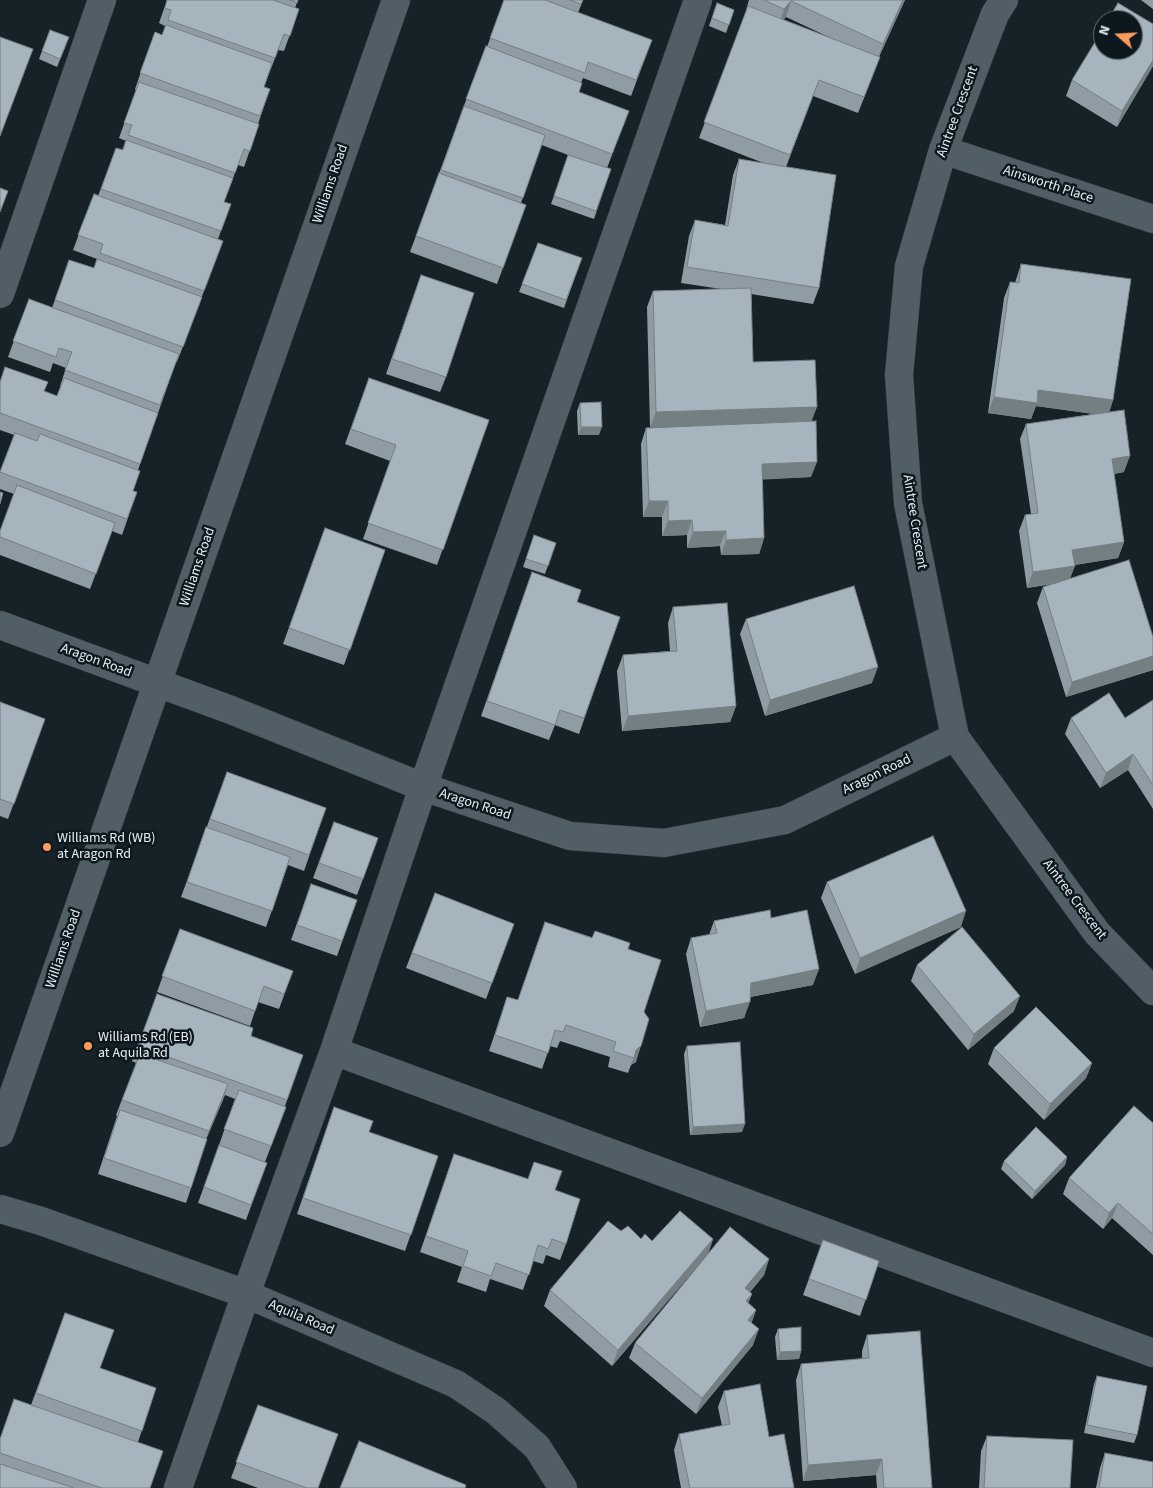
<!DOCTYPE html>
<style>
body{margin:0}
#map{position:relative;width:1153px;height:1488px;overflow:hidden;background:#162228;font-family:"Source Sans 3",sans-serif}
canvas{display:block}
.north{position:absolute;left:1093px;top:10px;width:50px;height:50px;box-sizing:border-box;background:#0d181e;border:1px solid #646e73;border-radius:50%;rotate:289deg;font-size:14px;font-weight:700;line-height:20px;text-align:center;color:#e6eef2}
.north::after{content:'';display:block;margin:auto;width:18px;height:22px;background:#ff9b5a;clip-path:polygon(50% 0,100% 100%,50% 72%,0 100%)}
</style>
<div id="map">
<canvas width="1153" height="1488"></canvas>
<div class="north">N</div>
</div>
<script>
const ctx = document.querySelector('canvas').getContext('2d');
ctx.lineJoin = 'round';
const shape = rows => new Path2D(rows.map(r => 'M' + r).join(''));
function stroke(path, color, width, dash) { ctx.strokeStyle = color; ctx.lineWidth = width; ctx.lineCap = dash ? 'butt' : 'round'; ctx.setLineDash(dash || []); ctx.stroke(path); }
function paint(path, color) { ctx.fillStyle = color; ctx.fill(path, 'evenodd'); }
function label(font, color, halo, rows, align = 'center') {
  ctx.font = font + ' "Source Sans 3",sans-serif'; ctx.lineWidth = 5; ctx.setLineDash([]); ctx.textBaseline = 'middle'; ctx.strokeStyle = halo; ctx.fillStyle = color; for (const [text, x, y, turn = 0] of rows) {
    ctx.save(); ctx.translate(x, y); ctx.rotate((+turn || 0) * Math.PI / 180); ctx.textAlign = isNaN(turn) ? turn : align; if (halo) ctx.strokeText(text, 0, 0); ctx.fillText(text, 0, 0); ctx.restore();
  }
}
const minor = shape([
 [1004,0,995,14,943,150,909,266,899,375,908,503,955,737,1097,933,1153,991],
 [943,150,1153,219],
 [0,294,102,0],
 [0,625,231,710,423,787,570,836,664,843,785,820,955,737],
 [334,1051,1153,1353],
 [0,1133,396,0],
 [0,1209,41,1221,246,1294,456,1384,496,1411,537,1447,563,1488],
 [178,1488,246,1294,334,1051,423,787,698,0]
]);
stroke(minor, '#353d42', 29);
stroke(minor, '#515e66', 28);
paint(shape([
 [167,0,298,0,295,8,299,9,284,51,278,50,269,74,264,87,270,89,258,124,259,124,244,167,238,165,224,202,231,204,218,239,223,241,177,362,176,362,138,470,133,491,137,492,122,535,112,531,90,589,0,555,0,531,14,494,0,489,0,471,14,435,0,430,0,382,44,391,57,396,61,386,60,386,66,368,53,363,50,372,8,357,29,299,52,308,69,260,94,268,97,259,73,250,94,194,98,196,116,148,122,150,126,141,119,138,136,90,135,89,155,32,162,35,165,26,159,23],
 [504,0,583,0,578,13,652,40,631,96,583,78,581,83,579,92,629,111,607,168,611,169,594,219,551,204,568,155,542,145,521,203,526,205,497,284,410,252,486,46,487,47],
 [749,0,905,0,879,57,874,73,858,113,813,96,786,167,819,288,813,304,751,294,753,362,812,421,811,477,762,479,764,538,759,554,721,555,720,546,687,548,687,535,662,536,662,517,643,517,641,444,646,428,694,426,650,427,647,307,653,291,721,289,681,283,689,236,695,220,725,225,733,175,739,159,766,164,699,138,747,10,746,10],
 [786,17,833,39,783,20],
 [1141,0,1153,0,1153,9],
 [717,3,734,10,726,33,709,26],
 [1153,24,1153,66,1117,127,1066,96,1072,80],
 [50,30,66,45,57,67,39,59],
 [538,243,582,258,564,308,519,292],
 [1021,264,1113,400,1109,412,1124,472,1114,474,1124,542,1118,558,1075,565,1070,578,1153,670,1066,697,1037,603,1043,587,1052,584,1027,588,1019,531,1025,515,1031,514,1020,439,1026,424,1094,414,1036,406,1031,419,988,413,1004,298,1010,282,1015,283],
 [421,275,446,377,440,392,386,374],
 [369,378,489,420,437,565,363,539,390,461,345,444],
 [580,403,599,435,578,435,577,411],
 [325,528,385,550,344,665,283,644],
 [534,535,556,543,545,574,523,567],
 [532,572,577,602,620,617,579,734,555,725,549,740,481,716],
 [673,607,736,706,730,722,622,731,617,671,623,655,670,651,668,623],
 [746,619,872,683,765,716,740,634],
 [1153,700,1153,809,1128,770,1100,788,1065,734,1071,718,1125,718],
 [0,702,45,719,8,819,0,816],
 [227,772,326,808,304,871,288,865,266,927,181,897],
 [334,822,378,838,357,895,313,878],
 [827,882,961,927,855,974,821,898],
 [311,884,357,900,337,956,291,940],
 [435,893,514,924,486,999,406,968],
 [771,918,813,985,750,997,744,1018,700,1027,686,954,691,938,709,935,714,921],
 [545,922,628,949,644,1012,636,1062,631,1065,628,1073,608,1067,610,1057,560,1041,557,1048,550,1046,542,1069,489,1051,507,997,518,1000],
 [180,929,293,971,279,1009,258,1002,250,1026,157,992],
 [917,965,1014,1011,968,1050,911,981],
 [157,994,251,1036,303,1055,285,1106,286,1107,265,1162,219,1145,235,1099,225,1095,206,1139,191,1188,186,1203,98,1174,117,1116,116,1115,136,1063,132,1061],
 [687,1046,742,1132,690,1135,684,1054],
 [994,1048,1092,1063,1086,1078,1044,1120,988,1064],
 [334,1107,369,1132,438,1156,405,1251,297,1214],
 [1153,1123,1153,1255,1112,1218,1103,1229,1063,1194,1069,1178],
 [219,1145,267,1163,246,1220,198,1203],
 [454,1154,555,1190,566,1244,560,1260,546,1255,543,1264,533,1261,523,1290,490,1279,486,1292,457,1282,462,1267,420,1252],
 [1067,1157,1065,1165,1032,1199,1001,1169,1004,1161],
 [621,1231,641,1239,652,1241,713,1239,708,1254,612,1366,544,1306,550,1290],
 [823,1240,879,1261,860,1316,803,1295],
 [769,1259,764,1275,750,1292,752,1294,748,1303,756,1310,751,1323,753,1345,696,1414,629,1358,635,1343],
 [65,1313,100,1368,156,1388,138,1442,150,1488,0,1488,0,1438,31,1405],
 [778,1329,801,1351,799,1359,777,1360,775,1337],
 [867,1335,932,1488,877,1488,876,1475,803,1481,796,1380,801,1364,862,1359,862,1351],
 [1097,1376,1137,1435,1134,1443,1084,1433,1094,1384],
 [724,1391,769,1437,794,1488,681,1488,674,1450,679,1434,722,1426,718,1407],
 [258,1405,319,1488,258,1488,231,1478],
 [987,1436,1070,1488,979,1488,981,1451],
 [1105,1453,1153,1488,1096,1488,1100,1468]
]), '#8f9ca3');
paint(shape([
 [903,0,905,0,877,60,883,44],
 [791,1,786,17,779,25,784,9],
 [1153,60,1153,66,1117,127,1122,111],
 [1038,390,1113,400,1108,416,1036,406,1031,419,988,413,994,397],
 [817,407,811,423,650,427,656,412],
 [581,427,602,427,599,435,578,435],
 [1130,456,1124,472,1107,475,1112,459],
 [817,462,811,477,756,480,762,464],
 [649,501,668,501,662,517,643,517],
 [692,520,687,535,662,536,668,521],
 [726,531,720,546,687,548,693,532],
 [764,538,759,554,721,555,726,540],
 [1124,542,1118,558,1067,566,1072,550],
 [1075,566,1069,581,1027,588,1033,572],
 [1153,656,1153,670,1066,697,1072,682],
 [878,667,872,683,765,716,770,700],
 [736,706,730,722,622,731,628,716],
 [1133,754,1128,770,1100,788,1106,773],
 [966,911,961,927,855,974,860,958],
 [819,969,813,985,745,998,751,983],
 [1020,996,1014,1011,968,1050,974,1034],
 [750,1002,744,1018,700,1027,706,1011],
 [641,1046,636,1062,631,1065,636,1050],
 [1092,1063,1086,1078,1044,1120,1050,1104],
 [228,1084,223,1100,203,1147,209,1131],
 [745,1124,742,1132,690,1135,693,1127],
 [1067,1157,1065,1165,1032,1199,1035,1191],
 [1118,1203,1112,1218,1103,1229,1109,1213],
 [713,1239,708,1254,612,1366,618,1350],
 [769,1259,764,1275,740,1304,745,1288],
 [752,1294,746,1309,746,1301],
 [756,1310,751,1325,748,1320],
 [759,1329,753,1345,696,1414,702,1398],
 [801,1351,799,1359,777,1360,780,1352],
 [882,1459,876,1475,803,1481,808,1465]
]), '#747f84');
const building = shape([
 [167,0,273,0,299,9,290,36,284,34,275,58,168,20,171,10,165,8,167,0],
 [290,0,298,0,297,3,290,0],
 [504,0,545,0,652,40,636,80,588,62,585,73,490,38,504,0],
 [570,0,583,0,581,4,570,0],
 [764,0,903,0,883,44,791,1,784,9,764,0],
 [717,3,734,10,729,25,712,18,717,3],
 [1118,3,1153,24,1153,60,1122,111,1072,80,1103,29,1103,50,1133,50,1133,20,1108,20,1118,3],
 [748,6,880,57,864,97,819,80,790,155,704,122,748,6],
 [166,25,272,63,264,87,270,89,260,116,140,73,155,32,162,35,166,25],
 [50,30,69,37,60,59,42,51,50,30],
 [0,37,33,49,0,136,0,37],
 [486,46,582,83,579,92,629,111,612,154,466,99,486,46],
 [139,82,259,124,250,151,244,149,235,173,128,135,132,125,124,123,139,82],
 [464,106,545,135,523,198,441,170,464,106],
 [126,140,233,178,224,202,231,204,221,231,101,189,116,148,123,150,126,140],
 [568,155,611,169,596,211,554,196,568,155],
 [739,159,836,175,819,288,687,267,695,220,728,226,739,159],
 [439,173,526,205,503,268,416,236,439,173],
 [0,188,8,191,0,212,0,188],
 [94,194,223,241,204,291,100,253,103,244,78,235,94,194],
 [538,243,582,258,566,300,522,284,538,243],
 [97,259,202,297,183,347,55,300,69,260,94,268,97,259],
 [1021,264,1131,279,1113,400,1038,390,1037,403,994,397,1010,282,1019,283,1021,264],
 [421,275,474,293,446,377,392,359,421,275],
 [751,288,753,362,815,360,817,407,656,412,653,291,751,288],
 [29,299,179,354,160,405,65,370,72,352,59,348,56,357,13,341,29,299],
 [5,367,48,382,44,391,57,396,64,378,158,413,140,464,0,413,0,382,5,367],
 [369,378,489,420,443,550,368,523,396,445,351,429,369,378],
 [601,402,602,427,581,427,580,403,601,402],
 [1124,410,1130,456,1112,459,1124,542,1072,550,1075,566,1033,572,1025,515,1038,513,1026,424,1124,410],
 [816,421,817,462,762,464,764,538,726,540,726,531,693,532,692,520,668,521,668,501,649,501,646,428,816,421],
 [15,433,37,441,40,434,140,471,133,491,137,492,127,519,0,472,15,433],
 [17,485,115,523,96,574,0,537,0,531,17,485],
 [0,492,3,493,0,504,0,492],
 [325,528,385,550,350,650,289,628,325,528],
 [534,535,556,543,548,566,526,559,534,535],
 [1129,560,1153,637,1153,656,1072,682,1043,587,1129,560],
 [532,572,581,590,577,602,620,617,584,718,560,710,555,725,487,701,532,572],
 [854,586,878,667,770,700,746,619,854,586],
 [727,603,736,706,628,716,623,655,677,651,673,607,727,603],
 [1109,693,1125,718,1153,700,1153,785,1133,754,1106,773,1071,718,1109,693],
 [0,702,45,719,14,804,0,799,0,702],
 [227,772,326,808,309,855,210,819,227,772],
 [334,822,378,838,363,879,319,863,334,822],
 [206,827,290,857,272,911,187,882,206,827],
 [933,836,966,911,860,958,827,882,933,836],
 [311,884,357,900,342,941,297,925,311,884],
 [435,893,514,924,492,983,412,953,435,893],
 [770,910,771,918,807,910,819,969,751,983,750,1002,706,1011,691,938,717,933,714,921,770,910],
 [545,922,592,938,595,931,630,943,628,949,661,960,644,1012,649,1019,641,1046,636,1050,634,1058,613,1051,616,1042,566,1025,563,1032,555,1030,548,1053,495,1035,507,997,518,1000,545,922],
 [962,927,1020,996,974,1034,917,965,962,927],
 [180,929,293,971,284,994,264,986,255,1011,162,976,180,929],
 [157,994,253,1028,251,1036,303,1055,287,1100,138,1046,157,994],
 [1036,1007,1092,1063,1050,1104,994,1048,1036,1007],
 [740,1042,745,1124,693,1127,687,1046,740,1042],
 [140,1054,228,1084,209,1131,122,1100,140,1054],
 [239,1090,286,1107,271,1146,224,1129,239,1090],
 [1134,1106,1153,1123,1153,1234,1118,1203,1109,1213,1069,1178,1134,1106],
 [334,1107,373,1121,369,1132,438,1156,411,1235,303,1198,334,1107],
 [120,1110,207,1139,191,1188,104,1158,120,1110],
 [1036,1127,1067,1157,1035,1191,1004,1161,1036,1127],
 [219,1145,267,1163,251,1205,204,1187,219,1145],
 [454,1154,528,1179,534,1162,562,1171,555,1190,580,1199,566,1244,552,1239,548,1249,538,1245,529,1275,496,1263,491,1276,463,1266,468,1251,426,1236,454,1154],
 [680,1211,713,1239,618,1350,550,1290,608,1221,621,1231,628,1226,641,1239,645,1234,652,1241,680,1211],
 [730,1227,769,1259,745,1288,752,1294,746,1301,756,1310,748,1320,759,1329,702,1398,635,1343,730,1227],
 [823,1240,879,1261,866,1300,809,1279,823,1240],
 [65,1313,114,1330,100,1368,156,1388,142,1431,36,1393,65,1313],
 [801,1327,801,1351,780,1352,778,1329,801,1327],
 [920,1331,932,1488,884,1488,882,1459,808,1465,801,1364,869,1358,867,1335,920,1331],
 [1097,1376,1147,1386,1137,1435,1087,1425,1097,1376],
 [760,1384,769,1437,784,1434,794,1488,690,1488,679,1434,730,1424,724,1391,760,1384],
 [14,1399,163,1451,150,1488,102,1488,0,1453,0,1439,14,1399],
 [258,1405,338,1434,318,1488,307,1488,236,1462,258,1405],
 [987,1436,1073,1440,1070,1488,984,1488,987,1436],
 [359,1441,466,1485,465,1488,340,1488,359,1441],
 [1105,1453,1153,1462,1153,1488,1099,1488,1105,1453],
 [0,1464,74,1488,0,1488,0,1464]
]);
paint(building, '#a6b5bd');
stroke(building, '#747f84', 1);
for (const [x, y, r, color] of [
 [47,847,5,"#ff9b5a"],
 [88,1046,5,"#ff9b5a"]
]) { const dot = new Path2D(); dot.arc(x, y, r, 0, 2 * Math.PI); ctx.fillStyle = color; ctx.fill(dot); stroke(dot, '#0d181e', 2); }
label('14px', '#e6eef2', '#0d181e', [
 ["Aintree Crescent",958,112,-70],
 ["Williams Road",331,184,-71],
 ["Ainsworth Place",1048,185,18],
 ["Aintree Crescent",914,522,81],
 ["Williams Road",198,567,-71],
 ["Aragon Road",96,661,20],
 ["Aragon Road",877,775,-26],
 ["Aragon Road",475,805,18],
 ["Aintree Crescent",1074,900,53],
 ["Williams Road",64,949,-71],
 ["Aquila Road",301,1318,23]
]);
label('14px', '#e6eef2', '#0d181e', [
 ["Williams Rd (WB)",57,839],
 ["at Aragon Rd",57,855],
 ["Williams Rd (EB)",98,1038],
 ["at Aquila Rd",98,1054]
], 'left');
</script>
